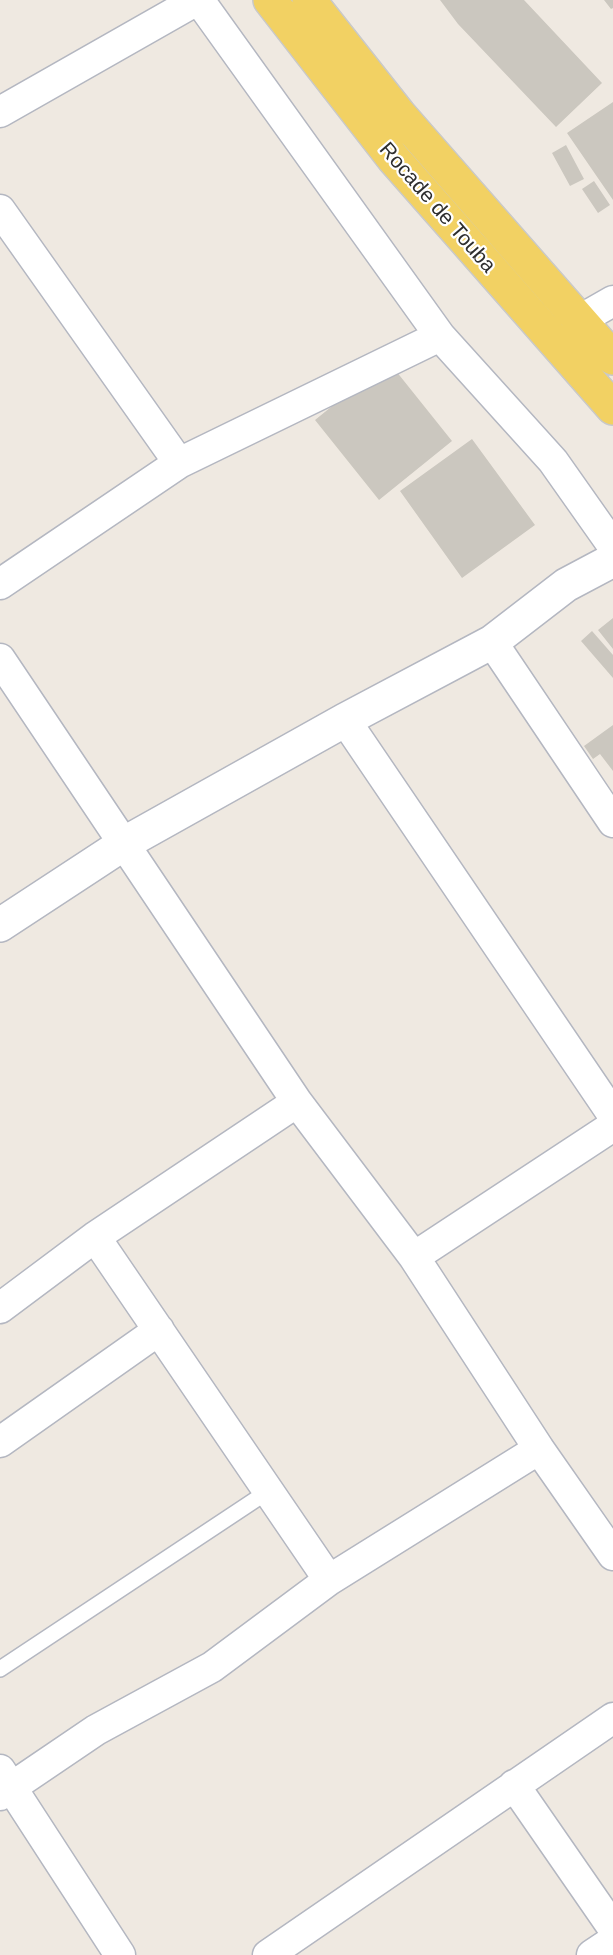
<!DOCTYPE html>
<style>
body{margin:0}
canvas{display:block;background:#efe9e1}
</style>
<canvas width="613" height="1955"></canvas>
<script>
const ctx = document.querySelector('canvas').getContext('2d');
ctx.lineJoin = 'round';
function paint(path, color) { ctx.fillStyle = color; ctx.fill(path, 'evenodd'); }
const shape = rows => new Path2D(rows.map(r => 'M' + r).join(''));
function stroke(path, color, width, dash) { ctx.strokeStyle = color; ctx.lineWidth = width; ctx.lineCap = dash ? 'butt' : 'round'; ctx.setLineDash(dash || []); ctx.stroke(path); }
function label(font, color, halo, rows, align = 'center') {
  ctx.font = font + ' Arial,sans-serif'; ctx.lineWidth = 4.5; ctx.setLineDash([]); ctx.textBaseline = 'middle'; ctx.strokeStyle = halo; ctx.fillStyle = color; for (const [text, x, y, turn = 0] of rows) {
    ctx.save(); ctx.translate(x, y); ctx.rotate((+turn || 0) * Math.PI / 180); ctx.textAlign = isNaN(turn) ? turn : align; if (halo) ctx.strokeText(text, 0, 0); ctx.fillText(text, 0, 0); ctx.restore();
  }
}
paint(shape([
 [440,0,524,0,602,83,556,127,458,24],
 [604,0,613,0,613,8,611,9],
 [613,102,613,200,567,133],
 [566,145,584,179,570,186,552,153],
 [594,181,610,205,598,213,582,189],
 [388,361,452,441,379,500,315,420],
 [472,439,535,525,462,578,400,491],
 [613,618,613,649,598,630],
 [592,631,613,655,613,678,581,641],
 [613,725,613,771,600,754,593,759,584,746]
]), '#cbc7bf');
const service = shape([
 [0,1669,270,1490]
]);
const minor = shape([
 [199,0,440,336,553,461,613,546],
 [0,112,197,0],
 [0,210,179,463],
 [578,321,613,301],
 [0,584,179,463,440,336],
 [492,642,613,822],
 [0,659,297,1102,414,1257,539,1449,613,1555],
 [345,720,613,1115],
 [95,1237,329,1580],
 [414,1257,613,1126],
 [0,1308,95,1237,297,1102],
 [0,1442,159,1330],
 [0,1770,120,1955],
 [514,1785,613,1928],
 [0,1795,96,1730,212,1667,329,1580,539,1449],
 [268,1955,613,1718],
 [592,1955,613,1941]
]);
const tertiary = shape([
 [0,925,125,843,345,720,492,642,566,585,613,560]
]);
const primary = shape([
 [270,0,393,158,613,408],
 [309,0,399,114,613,358]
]);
stroke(service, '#b4b7c1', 18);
stroke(minor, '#b4b7c1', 33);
stroke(tertiary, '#b4b7c1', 36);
stroke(primary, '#c9c9c9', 36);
stroke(service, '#fff', 15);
stroke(minor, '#fff', 30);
stroke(tertiary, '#fff', 33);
stroke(primary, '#f2d163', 33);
label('21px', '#2e2e2e', '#fff', [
 ["Rocade de Touba",437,208,49]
]);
</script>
